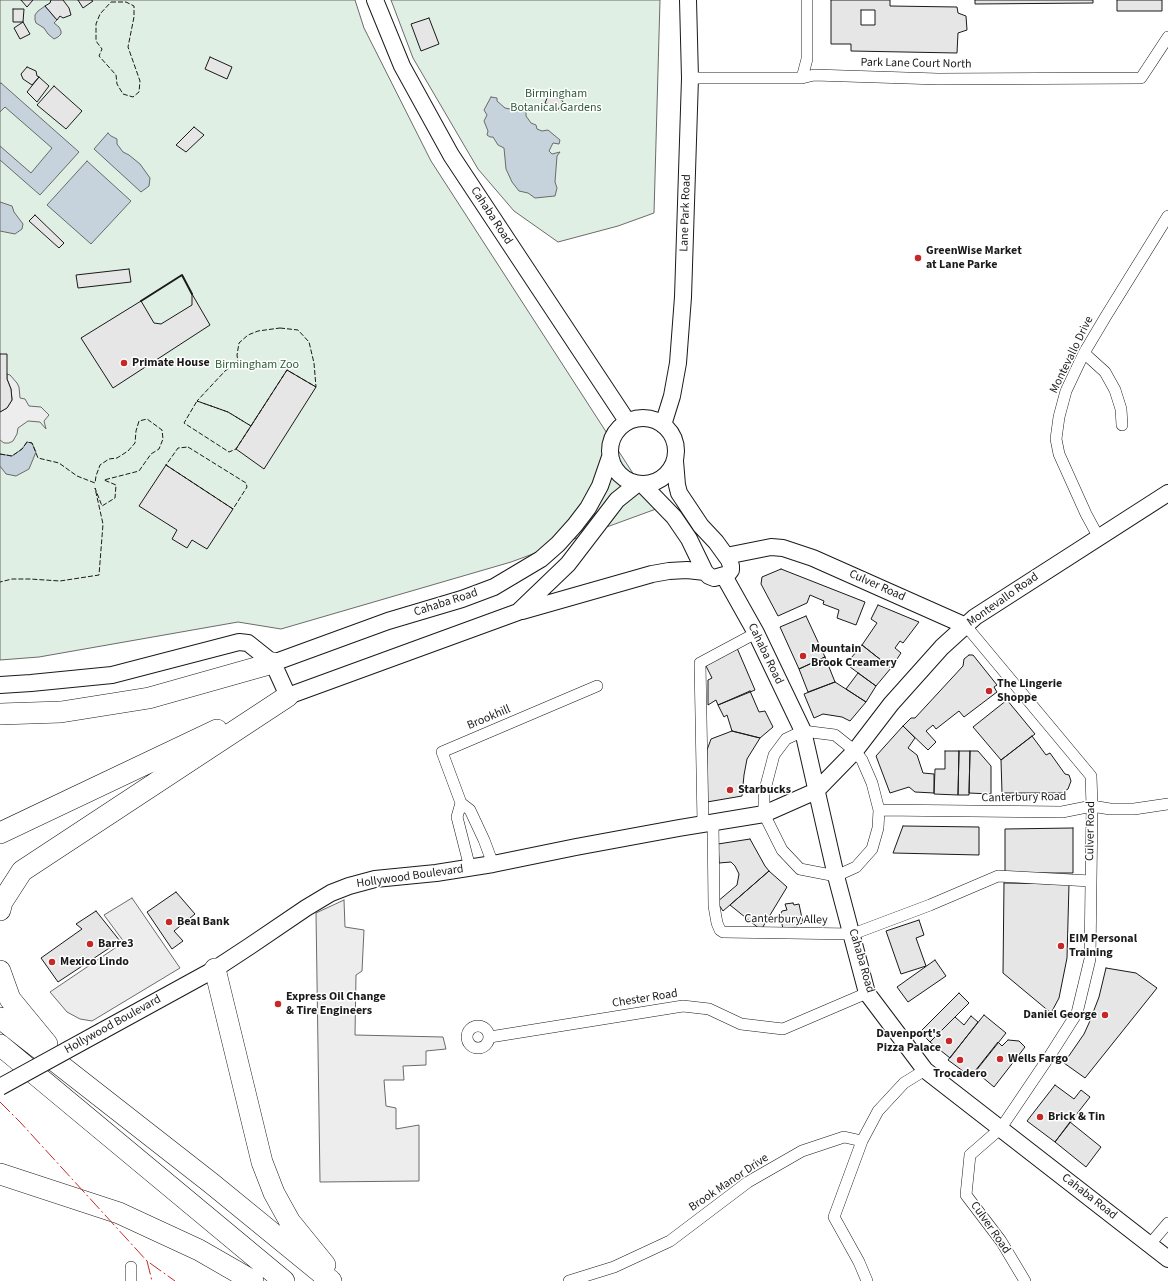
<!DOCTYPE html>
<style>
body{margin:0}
canvas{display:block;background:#fff}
</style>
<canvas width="1168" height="1281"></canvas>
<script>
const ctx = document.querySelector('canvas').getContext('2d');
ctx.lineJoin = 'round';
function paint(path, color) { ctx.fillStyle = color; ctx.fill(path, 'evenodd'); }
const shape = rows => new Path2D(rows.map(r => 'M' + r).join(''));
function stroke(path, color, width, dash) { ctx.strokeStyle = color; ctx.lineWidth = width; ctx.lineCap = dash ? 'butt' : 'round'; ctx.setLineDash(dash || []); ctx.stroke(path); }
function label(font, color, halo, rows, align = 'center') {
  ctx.font = font + ' "Source Sans 3",sans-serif'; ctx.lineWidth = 3; ctx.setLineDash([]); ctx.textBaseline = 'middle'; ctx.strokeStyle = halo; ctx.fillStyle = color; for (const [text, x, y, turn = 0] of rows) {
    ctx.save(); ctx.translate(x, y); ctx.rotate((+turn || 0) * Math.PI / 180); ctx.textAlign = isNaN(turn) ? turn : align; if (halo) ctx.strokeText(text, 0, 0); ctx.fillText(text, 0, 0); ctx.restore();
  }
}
const green = shape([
 [0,0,355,0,364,28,431,161,656,509,511,562,281,629,238,622,39,657,0,660,0,0],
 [391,0,660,0,654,213,618,226,558,242,514,211,478,169,413,58,391,0]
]);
paint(green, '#e0efe3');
stroke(green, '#6a6a6a', 1);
const parking = shape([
 [7,374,10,375,17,383,19,387,20,398,25,399,29,406,41,407,49,415,44,421,46,429,40,422,28,421,18,428,17,434,13,441,9,443,4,443,0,440,0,412,7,408,12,400,11,389,7,379,7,374],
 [132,898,180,968,92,1021,80,1019,67,1012,50,992,124,942,104,915,132,898],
 [344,900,345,927,364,930,362,971,356,975,355,1035,443,1037,446,1049,426,1051,426,1065,403,1066,404,1080,384,1080,386,1106,396,1108,396,1129,419,1125,419,1181,320,1182,316,913,344,900]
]);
paint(parking, '#ededed');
stroke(parking, '#6a6a6a', 1);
const water = shape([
 [45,6,57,20,54,23,59,27,61,31,61,34,58,37,54,39,48,34,44,28,36,23,35,20,35,15,38,11,45,6],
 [1,83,79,152,40,195,0,160,0,146,31,173,52,148,5,107,0,112,0,84,1,83],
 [491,97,497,98,497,101,505,108,510,109,514,105,522,105,526,112,526,116,531,123,536,125,537,129,542,131,548,130,560,140,559,144,553,143,549,151,552,154,560,152,557,156,555,182,557,188,555,196,535,198,528,193,519,191,512,182,506,169,504,148,498,145,493,137,490,137,487,135,488,131,484,121,487,115,484,110,491,97],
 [108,133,111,136,117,139,117,144,123,152,129,155,140,164,150,178,149,186,141,192,94,149,108,133],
 [87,161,131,201,91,244,47,205,87,161],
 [0,202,12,206,14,212,23,224,22,229,15,234,0,231,0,202],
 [27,442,32,443,36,452,29,469,16,476,6,474,0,466,0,454,12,456,22,449,27,442]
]);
paint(water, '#c6d2dc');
stroke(water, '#6a6a6a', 1);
const building = shape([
 [21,0,33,0,27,7,21,0],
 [51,0,63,0,69,8,71,15,63,18,60,16,57,20,45,6,50,3,51,0],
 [78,0,91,0,93,1,83,8,78,0],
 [831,0,890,0,890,6,957,7,958,13,966,16,967,30,958,33,957,53,851,51,851,44,831,44,831,0],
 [861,10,875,10,875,25,861,25,861,10],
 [975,0,1093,0,1093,3,975,4,975,0],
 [1117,0,1162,0,1162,11,1117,11,1117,0],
 [13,9,24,9,23,22,13,22,13,9],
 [429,18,439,44,421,51,411,24,429,18],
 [23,22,30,34,20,39,14,28,23,22],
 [210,57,232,67,227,79,205,69,210,57],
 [27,67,36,71,37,76,39,77,32,85,23,79,21,74,27,67],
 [39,77,49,86,37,102,27,92,39,77],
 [54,86,82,111,66,129,37,105,54,86],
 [549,94,563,101,558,110,545,103,549,94],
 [194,127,204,135,186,152,176,145,194,127],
 [35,215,64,243,59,248,29,221,35,215],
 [129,269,131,282,78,288,76,275,129,269],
 [192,294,210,325,113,388,81,338,141,301,154,323,161,324,192,305,192,294],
 [0,354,7,354,7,379,11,389,12,400,7,408,0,412,0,354],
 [287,370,316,387,264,469,236,449,287,370],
 [166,465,233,509,207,549,192,540,187,548,172,539,177,530,139,506,166,465],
 [781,569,865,602,856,625,837,618,839,610,823,604,824,601,810,595,807,603,778,616,761,584,762,577,781,569],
 [878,605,919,622,903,643,900,641,895,648,901,653,891,668,862,645,877,623,871,619,878,605],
 [806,616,825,657,799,669,780,627,806,616],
 [862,645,891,668,876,686,846,664,862,645],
 [737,648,755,690,718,705,716,700,708,705,708,680,712,678,705,664,737,648],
 [969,655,973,655,997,685,994,687,997,692,964,717,959,711,936,729,933,725,926,731,936,742,928,750,903,726,911,718,915,718,963,666,964,659,969,655],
 [825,657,835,682,808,692,799,669,825,657],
 [858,673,876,686,866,702,846,689,858,673],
 [835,682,866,702,850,721,842,717,823,714,814,718,804,694,835,682],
 [750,691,759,712,765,711,773,727,760,738,732,731,727,715,724,717,718,705,750,691],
 [1007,700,1035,734,1001,760,973,727,1007,700],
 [903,726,915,738,908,748,917,755,923,773,934,774,934,793,915,792,909,787,890,793,876,756,903,726],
 [732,731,760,738,747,759,744,775,742,796,707,802,707,750,711,739,732,731],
 [1032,736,1046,755,1050,753,1065,774,1069,775,1071,781,1068,789,1062,793,1002,793,1001,760,1032,736],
 [945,751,959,751,958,795,934,794,935,769,945,769,945,751],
 [959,751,970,751,969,795,958,795,959,751],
 [970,751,978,751,991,766,991,794,969,793,970,751],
 [903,826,979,827,979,855,893,853,903,826],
 [1073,828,1073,873,1005,873,1005,829,1073,828],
 [750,839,765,866,769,871,723,911,717,902,737,885,739,874,735,866,731,862,719,863,718,844,750,839],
 [769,871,787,887,761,930,730,905,769,871],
 [1004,883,1069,884,1067,958,1059,998,1051,1013,1003,973,1004,883],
 [176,892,195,914,174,931,183,941,172,949,147,912,176,892],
 [793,903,794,905,799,904,803,923,796,925,797,927,783,929,780,915,782,911,787,910,785,904,793,903],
 [96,911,120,941,58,982,41,958,82,929,76,924,96,911],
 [919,920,924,935,916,938,926,966,901,974,886,931,919,920],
 [935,960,946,976,908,1002,897,987,935,960],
 [1106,968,1136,973,1157,988,1085,1078,1064,1063,1084,1034,1089,1023,1099,997,1106,968],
 [959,993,969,1003,930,1042,920,1032,959,993],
 [984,1015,1006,1033,971,1077,948,1060,984,1015],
 [971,1016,978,1022,950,1058,930,1042,955,1017,964,1025,971,1016],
 [1008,1040,1019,1041,1025,1047,994,1087,975,1071,998,1042,1002,1046,1008,1040],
 [1055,1085,1074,1099,1081,1090,1090,1097,1055,1142,1027,1121,1055,1085],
 [1070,1122,1101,1147,1086,1167,1055,1142,1070,1122]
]);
paint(building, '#e6e6e6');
stroke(building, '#1a1a1a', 1);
const street = shape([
 [690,78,802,78,814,75,938,79,1141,78,1168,37],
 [802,78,807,59,807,0],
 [1084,353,1105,372,1115,390,1121,409,1122,425],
 [1099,538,1086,514,1059,454,1056,439,1059,417,1066,391,1084,353,1106,316,1168,216],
 [966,626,1091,776,1092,806,1090,959,1077,1013,1049,1057,1001,1128,970,1155,966,1195,1001,1241,1025,1281],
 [803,731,835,735,855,751,862,760,872,783,879,810,878,828,872,849,856,867,836,876,800,869,782,850,764,814,764,793,774,755,786,739,803,731],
 [461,803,457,817,470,868],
 [879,810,1062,812,1092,806,1110,809,1134,809,1168,804],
 [713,822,714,906,717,923,720,930,723,932,853,934,930,905,998,876,1091,881],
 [703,824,700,663,756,633],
 [493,864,484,840,470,810,461,803,442,752,597,686],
 '467 1037a11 11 0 1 1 22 0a11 11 0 1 1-22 0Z',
 [490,1037,683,1006,709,1009,741,1024,783,1029,867,993],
 [1150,1244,1168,1223],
 [131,1281,131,1267],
 [569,1281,614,1267,670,1241,748,1182,802,1151,844,1137,862,1141],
 [867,1281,859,1262,834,1217,862,1141,878,1111,904,1083,925,1070]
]);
const secondary = shape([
 [375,0,402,66,451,155,627,421],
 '610 451a33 33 0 1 1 66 0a33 33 0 1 1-66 0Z',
 [663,425,672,396,678,363,683,297,690,78,688,0],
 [643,485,674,517,689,539,705,572,709,576,714,578,728,574,731,570,731,566,729,560,716,542,701,526,679,493,677,485,675,461],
 [726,556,771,547,783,548,813,558,966,626],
 [724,576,756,633,803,731,836,876,867,993,925,1070,1168,1259],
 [522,611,652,574,669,571,687,570,705,572],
 [273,663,388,621,462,599,494,587,541,559,558,544,575,525,588,508,600,486,610,457],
 [0,685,31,683,112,675,239,642,248,643,273,663,288,696,518,612,568,564,617,500,637,484],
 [102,1031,215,969,250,946,306,908,331,893,349,886,375,879,436,873,493,864,576,847,679,828,764,814,816,791,855,751,891,704,942,647,975,617,1168,493]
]);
const highway = shape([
 [0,714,61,712,149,698,273,663],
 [0,833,217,730],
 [0,910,2,902,22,871,288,696],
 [215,969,262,1162,274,1193,290,1222,325,1265],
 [0,971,10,999,47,1044],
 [0,1018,211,1183,331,1281],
 [0,1045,284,1281],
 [0,1174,119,1213,199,1250,253,1281]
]);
stroke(street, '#1a1a1a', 12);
stroke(secondary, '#1a1a1a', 18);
stroke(highway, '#1a1a1a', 22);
stroke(street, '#fff', 11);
stroke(secondary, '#fff', 16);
stroke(highway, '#fff', 21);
const secondaryBridge = shape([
 [0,1087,102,1031]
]);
stroke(secondaryBridge, '#1a1a1a', 18, []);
stroke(secondaryBridge, '#fff', 16);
stroke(shape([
 [111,2,126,2,134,6,134,17,128,47,140,81,139,92,133,97,123,94,117,84,116,75,99,56,102,49,96,41,96,24,100,14,111,2],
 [280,328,298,330,309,342,314,363,316,387,287,370,251,426,228,412,197,401,225,371,238,362,237,355,239,343,248,335,258,331,280,328],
 [197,401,228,412,251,426,236,449,229,452,184,423,197,401],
 [188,447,246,483,247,487,233,509,166,465,178,448,188,447],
 [0,454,12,456,22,449,27,442,32,443,38,458,59,463,77,476,95,483,96,476,100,465,109,459,117,458,128,451,135,443,136,431,139,421,147,419,162,430,163,439,159,449,151,454,139,471,104,480,116,485,115,498,102,506,95,488,103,524,99,575,60,581,30,579,12,579,0,582]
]), '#1a1a1a', 1, [5, 2]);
stroke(shape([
 [141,301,182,275,192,294]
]), '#1a1a1a', 2);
stroke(shape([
 [0,1102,20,1122,147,1261,175,1281],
 [147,1261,152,1281]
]), '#c62828', 1, [14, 3, 2, 3]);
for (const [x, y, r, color] of [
 [918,258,4,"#c62828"],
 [124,363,4,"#c62828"],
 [803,656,4,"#c62828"],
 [989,691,4,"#c62828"],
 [730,790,4,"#c62828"],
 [169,922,4,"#c62828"],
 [90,944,4,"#c62828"],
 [1061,946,4,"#c62828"],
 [52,962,4,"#c62828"],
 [278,1004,4,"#c62828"],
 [1105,1015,4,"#c62828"],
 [949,1041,4,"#c62828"],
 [1000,1059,4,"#c62828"],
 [960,1060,4,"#c62828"],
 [1040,1117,4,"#c62828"]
]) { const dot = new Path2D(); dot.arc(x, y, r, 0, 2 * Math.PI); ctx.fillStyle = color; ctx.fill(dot); stroke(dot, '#fff', 1.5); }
label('12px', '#1a1a1a', '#fff', [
 ["Park Lane Court North",916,64,1],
 ["Lane Park Road",686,213,-88],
 ["Cahaba Road",491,216,57],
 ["Montevallo Drive",1072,355,-64],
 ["Culver Road",877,586,24],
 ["Montevallo Road",1003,600,-35],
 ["Cahaba Road",446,603,-18],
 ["Cahaba Road",765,654,64],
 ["Brookhill",489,718,-23],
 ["Canterbury Road",1024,798,-1],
 ["Culver Road",1091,831,-89],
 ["Hollywood Boulevard",410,877,-8],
 ["Canterbury Alley",786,920,1],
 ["Cahaba Road",861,961,74],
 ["Chester Road",645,999,-9],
 ["Hollywood Boulevard",113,1025,-29],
 ["Brook Manor Drive",729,1183,-34],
 ["Cahaba Road",1089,1197,38],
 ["Culver Road",990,1228,55]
]);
label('12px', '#2b5a34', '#fff', [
 ["Birmingham",556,94],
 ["Botanical Gardens",556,108],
 ["Birmingham Zoo",257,365]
]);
label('bold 12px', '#1a1a1a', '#fff', [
 ["GreenWise Market",926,251],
 ["at Lane Parke",926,265],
 ["Primate House",132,363],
 ["Mountain",811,649],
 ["Brook Creamery",811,663],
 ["The Lingerie",997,684],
 ["Shoppe",997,698],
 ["Starbucks",738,790],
 ["Beal Bank",177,922],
 ["EIM Personal",1069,939],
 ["Training",1069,953],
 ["Barre3",98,944],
 ["Mexico Lindo",60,962],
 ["Express Oil Change",286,997],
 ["& Tire Engineers",286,1011],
 ["Daniel George",1097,1015,"right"],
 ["Davenport's",941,1034,"right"],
 ["Pizza Palace",941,1048,"right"],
 ["Wells Fargo",1008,1059],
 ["Trocadero",960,1074,"center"],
 ["Brick & Tin",1048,1117]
], 'left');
</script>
